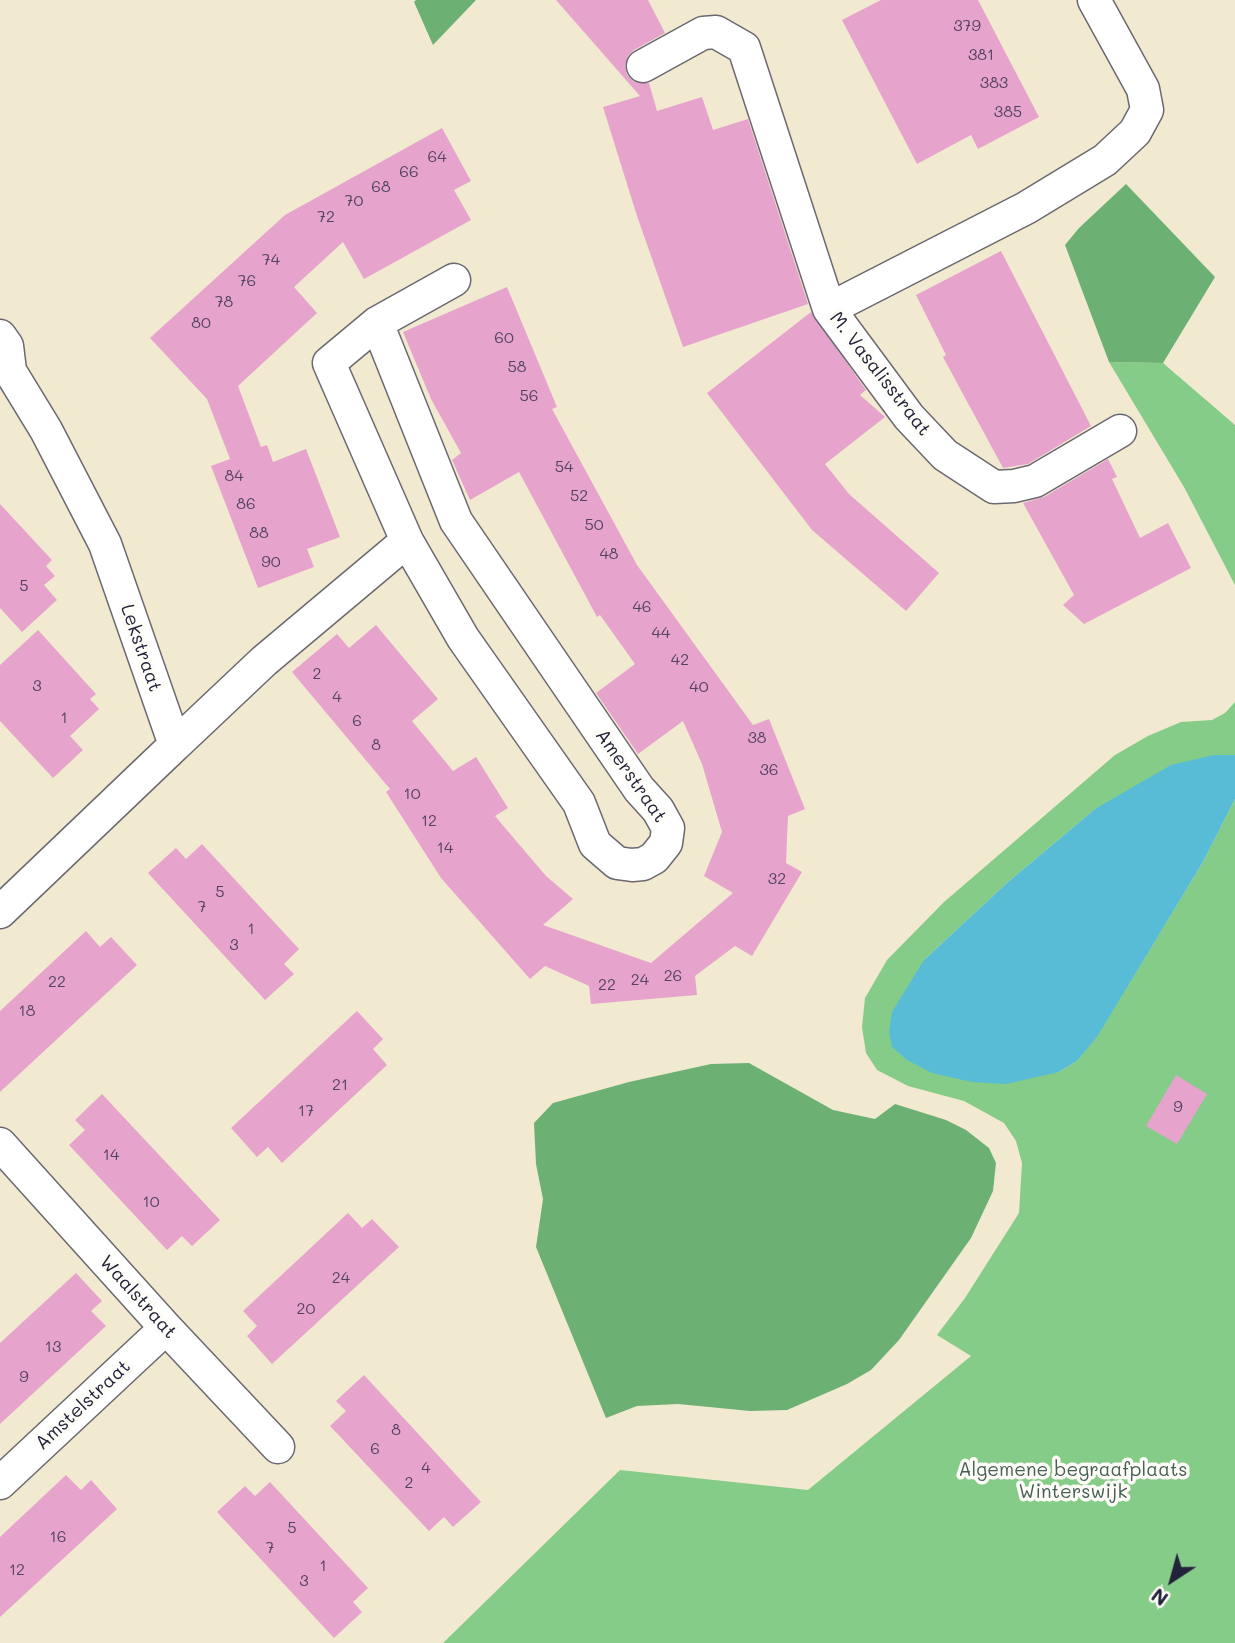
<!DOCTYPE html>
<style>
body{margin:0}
#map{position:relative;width:1235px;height:1643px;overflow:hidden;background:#f2e9d1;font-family:Mali,sans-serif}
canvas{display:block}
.north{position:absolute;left:1137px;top:1545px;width:70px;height:70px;-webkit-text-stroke:5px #fdfcf7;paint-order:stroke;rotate:216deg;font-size:19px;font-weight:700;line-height:28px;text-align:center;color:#22223b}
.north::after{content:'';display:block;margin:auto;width:24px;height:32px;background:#22223b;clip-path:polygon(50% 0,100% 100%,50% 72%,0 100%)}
</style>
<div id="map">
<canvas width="1235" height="1643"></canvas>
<div class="north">N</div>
</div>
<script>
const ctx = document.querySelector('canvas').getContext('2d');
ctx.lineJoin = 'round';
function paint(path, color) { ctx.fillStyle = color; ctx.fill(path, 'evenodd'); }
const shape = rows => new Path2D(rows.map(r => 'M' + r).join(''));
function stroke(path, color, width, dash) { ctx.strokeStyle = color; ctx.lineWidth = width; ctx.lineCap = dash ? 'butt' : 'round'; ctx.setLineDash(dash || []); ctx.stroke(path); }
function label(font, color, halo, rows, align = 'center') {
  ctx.font = font + ' Mali,sans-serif'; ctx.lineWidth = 7; ctx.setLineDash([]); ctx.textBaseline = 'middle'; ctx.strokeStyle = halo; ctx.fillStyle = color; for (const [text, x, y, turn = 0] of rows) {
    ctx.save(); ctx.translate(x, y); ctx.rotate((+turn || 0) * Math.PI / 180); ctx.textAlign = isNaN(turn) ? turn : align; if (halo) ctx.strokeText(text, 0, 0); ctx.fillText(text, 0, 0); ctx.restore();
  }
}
paint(shape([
 [1109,362,1163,363,1235,425,1235,585,1184,487],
 [1235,702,1235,755,1214,755,1095,809,1008,882,924,960,1038,1075,1059,1072,1077,1061,1097,1036,1203,862,1235,799,1235,1643,443,1643,620,1470,808,1490,971,1356,937,1335,965,1298,1019,1213,1022,1163,1016,1141,1004,1123,964,1101,908,1086,877,1070,866,1053,862,1027,865,998,887,960,944,902,1115,755,1148,736,1181,722,1212,720,1225,713]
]), '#85cc88');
paint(shape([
 [416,0,476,0,433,45,414,2],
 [1126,184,1215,277,1163,363,1109,362,1065,245,1079,228],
 [749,1063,833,1110,875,1119,895,1104,946,1120,966,1130,989,1148,996,1163,993,1191,971,1238,899,1340,871,1370,847,1384,787,1410,750,1411,678,1404,637,1406,606,1418,536,1247,543,1199,536,1164,534,1123,553,1103,629,1082,711,1064]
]), '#6cb074');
paint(shape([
 [1214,755,1235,755,1235,799,1203,862,1097,1037,1077,1061,1059,1072,1006,1084,972,1082,932,1073,907,1060,892,1047,889,1032,892,1012,924,960,1008,882,1095,809,1171,765]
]), '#58bcd6');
paint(shape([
 [556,0,648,0,665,33,634,50,628,56,625,66,627,75,634,82,649,83,657,111,702,97,713,130,748,119,808,304,683,347,637,216,603,107,640,96],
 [881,0,978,0,1039,117,978,149,971,135,917,164,842,20],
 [442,128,471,181,454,190,471,220,364,279,343,242,294,287,317,313,238,386,261,447,267,445,273,462,306,449,340,537,307,549,314,567,258,588,211,466,230,459,207,399,150,338,285,215],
 [1001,251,1091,426,1028,464,1003,468,943,357,946,355,916,295],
 [507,287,557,407,552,409,637,565,753,725,769,719,805,809,788,816,787,838,786,863,802,872,752,956,735,946,695,976,697,995,591,1004,589,986,545,966,530,979,441,878,386,792,390,789,292,672,337,634,349,648,376,625,438,699,412,721,453,771,476,757,508,808,495,816,546,876,573,899,543,925,651,963,733,893,704,876,722,832,702,764,683,721,638,754,596,693,635,664,600,615,597,617,519,472,470,500,452,460,461,453,431,399,403,332],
 [811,312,866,390,860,395,885,417,825,464,849,494,939,573,906,611,812,530,707,393],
 [1108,459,1117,477,1112,479,1140,538,1168,523,1191,568,1084,624,1063,605,1074,595,1023,503,1044,497],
 [0,504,52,560,46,566,55,576,44,585,57,600,22,632,0,608],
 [38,630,96,694,90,699,99,709,70,736,83,750,53,778,0,721,0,665],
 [202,844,299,949,284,964,294,974,265,1000,148,873,176,848,186,859],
 [86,931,100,947,111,937,137,965,0,1092,0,1011],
 [357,1011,383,1039,373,1049,387,1065,282,1163,268,1147,257,1157,231,1128],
 [1176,1075,1207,1094,1177,1144,1146,1126],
 [102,1094,220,1220,192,1246,182,1236,167,1250,69,1145,85,1130,75,1120],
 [348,1213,362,1228,372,1219,399,1247,272,1364,247,1336,257,1326,243,1311],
 [76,1273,102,1301,91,1311,106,1326,0,1424,0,1343],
 [364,1375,481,1502,453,1527,444,1517,429,1531,330,1426,346,1411,336,1401],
 [66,1475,81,1490,91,1480,117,1509,0,1617,0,1537],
 [270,1482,368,1588,353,1602,362,1612,334,1638,217,1512,245,1486,255,1496]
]), '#e6a4cd');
const minor = shape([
 [643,66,703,33,716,32,744,48,829,309,909,417,945,455,994,487,1014,486,1035,481,1120,431],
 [829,309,1026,208,1105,160,1135,132,1147,110,1143,89,1094,0],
 [377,323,456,521,639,789,658,810,668,828,666,843,654,858,643,864,632,865,617,863,595,844,579,803,463,638,407,541,329,363,377,323,454,280],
 [0,336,7,346,10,371,46,430,105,544,175,745,0,912],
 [175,745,264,661,407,541],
 [0,1144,166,1328,278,1447],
 [0,1483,166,1328]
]);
stroke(minor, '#6b6870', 35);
stroke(minor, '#fff', 32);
label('16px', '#534260', null, [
 ["379",967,26],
 ["381",981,55],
 ["383",994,83],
 ["385",1008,112],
 ["64",437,157],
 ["66",409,172],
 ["68",381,187],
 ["70",354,201],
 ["72",326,217],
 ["74",271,260],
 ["76",247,281],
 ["78",224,302],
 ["80",201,323],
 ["60",504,338],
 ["58",517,367],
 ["56",529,396],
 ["54",564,467],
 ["84",234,476],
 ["52",579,496],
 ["86",246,504],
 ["50",594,525],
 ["88",259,533],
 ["48",609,554],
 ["90",271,562],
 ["5",24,586],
 ["46",642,607],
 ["44",661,633],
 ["42",680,660],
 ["2",317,674],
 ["3",37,686],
 ["40",699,687],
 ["4",337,697],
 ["1",64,718],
 ["6",357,721],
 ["38",757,738],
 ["8",376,745],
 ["36",769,770],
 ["10",412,794],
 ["12",429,821],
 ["14",445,848],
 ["32",777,879],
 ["5",220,892],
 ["7",202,907],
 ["1",251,929],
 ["3",234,945],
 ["26",673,976],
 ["24",640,980],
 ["22",57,982],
 ["22",607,985],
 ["18",27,1011],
 ["21",340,1085],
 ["9",1178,1107],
 ["17",306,1111],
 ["14",111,1155],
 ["10",151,1202],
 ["24",341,1278],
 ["20",306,1309],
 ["13",53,1347],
 ["9",24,1377],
 ["8",396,1430],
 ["6",375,1449],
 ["4",426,1468],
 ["2",409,1483],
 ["5",292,1528],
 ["16",58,1537],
 ["7",270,1548],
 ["1",323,1566],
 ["12",17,1570],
 ["3",304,1581]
]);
label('19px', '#22223b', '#fdfcf7', [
 ["M. Vasalisstraat",880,374,52],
 ["Lekstraat",141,648,71],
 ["Amerstraat",631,776,55],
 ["Waalstraat",138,1297,48],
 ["Amstelstraat",83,1405,-43]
]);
label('19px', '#455e56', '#fdfcf7', [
 ["Algemene begraafplaats",1073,1470],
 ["Winterswijk",1073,1492]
]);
</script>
